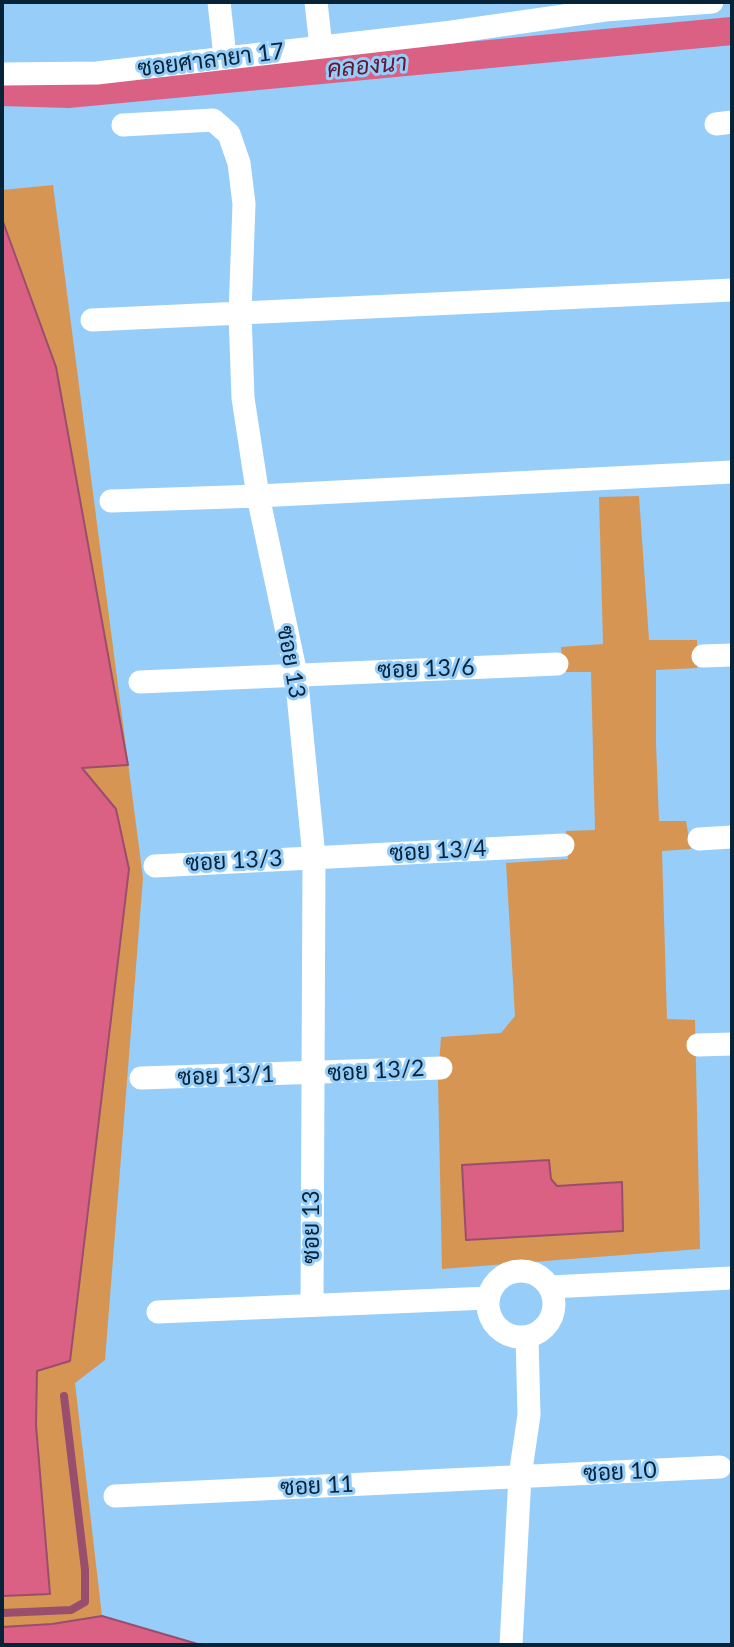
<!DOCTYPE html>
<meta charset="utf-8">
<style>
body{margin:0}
#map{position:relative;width:734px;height:1647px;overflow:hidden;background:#96cdf9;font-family:Lato,sans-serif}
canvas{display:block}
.frame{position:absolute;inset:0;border:4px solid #062338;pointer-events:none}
</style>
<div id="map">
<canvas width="734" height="1647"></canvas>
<div class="frame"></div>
</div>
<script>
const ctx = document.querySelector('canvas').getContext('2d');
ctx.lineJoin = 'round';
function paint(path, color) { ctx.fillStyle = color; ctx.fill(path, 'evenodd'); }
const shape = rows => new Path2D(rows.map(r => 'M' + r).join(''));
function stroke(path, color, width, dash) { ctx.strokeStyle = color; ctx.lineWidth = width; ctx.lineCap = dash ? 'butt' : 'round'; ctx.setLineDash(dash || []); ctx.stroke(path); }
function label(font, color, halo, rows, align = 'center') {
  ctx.font = font + ' Lato,Sarabun,sans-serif'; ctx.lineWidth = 6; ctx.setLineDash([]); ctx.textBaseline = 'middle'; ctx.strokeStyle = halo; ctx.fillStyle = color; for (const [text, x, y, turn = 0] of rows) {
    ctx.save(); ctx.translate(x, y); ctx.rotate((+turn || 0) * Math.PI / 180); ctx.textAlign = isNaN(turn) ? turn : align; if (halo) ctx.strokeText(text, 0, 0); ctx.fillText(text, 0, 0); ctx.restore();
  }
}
paint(shape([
 [53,185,143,878,105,1360,75,1383,102,1616,52,1624,2,1627,2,1596,49,1594,36,1425,37,1371,116,809,82,767,127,765,56,367,2,219,2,190],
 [639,496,649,640,697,640,697,668,656,670,656,744,659,821,686,821,691,849,662,851,667,1019,695,1020,700,1249,442,1269,438,1080,441,1037,501,1033,515,1016,506,863,568,859,566,831,595,830,591,672,563,672,561,647,603,644,599,497]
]), '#d79554');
const water = shape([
 [2,219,56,367,128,765,82,768,116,809,129,869,70,1361,37,1371,36,1425,50,1594,2,1596,2,219],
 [549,1160,551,1179,557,1186,622,1182,623,1231,466,1240,462,1165,549,1160],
 [102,1616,201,1645,2,1645,2,1627,52,1624,102,1616]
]);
paint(water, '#da6084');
stroke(water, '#9a4e6d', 2);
stroke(shape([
 [2,1613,71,1610,85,1602,85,1570,64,1396]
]), '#9a4e6d', 8);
stroke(shape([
 [2,92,68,94,732,31]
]), '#da6084', 28);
stroke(shape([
 [219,2,225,57],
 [316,2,321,47],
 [2,74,97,73,452,32,605,10,712,2],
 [716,124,732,122],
 [123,125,213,120,229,134,239,163,244,204,240,314,243,398,258,496,296,674,314,857,312,1305],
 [92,320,732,290],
 [111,501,258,496,732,472],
 [703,656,732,655],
 [140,682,557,664],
 [699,839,732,837],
 [155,866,563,845],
 [698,1045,732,1044],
 [141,1078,441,1068],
 '488 1304a33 33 0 1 1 66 0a33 33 0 1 1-66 0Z',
 [550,1287,732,1278],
 [158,1312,488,1298],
 [115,1496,720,1467],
 [511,1645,520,1476,529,1415,527,1337]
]), '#fff', 23);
label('23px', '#062338', '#96cdf9', [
 ["ซอยศาลายา 17",211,60,-7],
 ["ซอย 13",291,662,80],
 ["ซอย 13/6",426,669,-2],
 ["ซอย 13/4",438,851,-3],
 ["ซอย 13/3",234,861,-3],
 ["ซอย 13/2",376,1071,-3],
 ["ซอย 13/1",226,1076,-2],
 ["ซอย 13",312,1227,-90],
 ["ซอย 10",620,1472,-3],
 ["ซอย 11",317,1486,-3]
]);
label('italic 24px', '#631631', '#96cdf9', [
 ["คลองนา",367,66,-5]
]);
</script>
